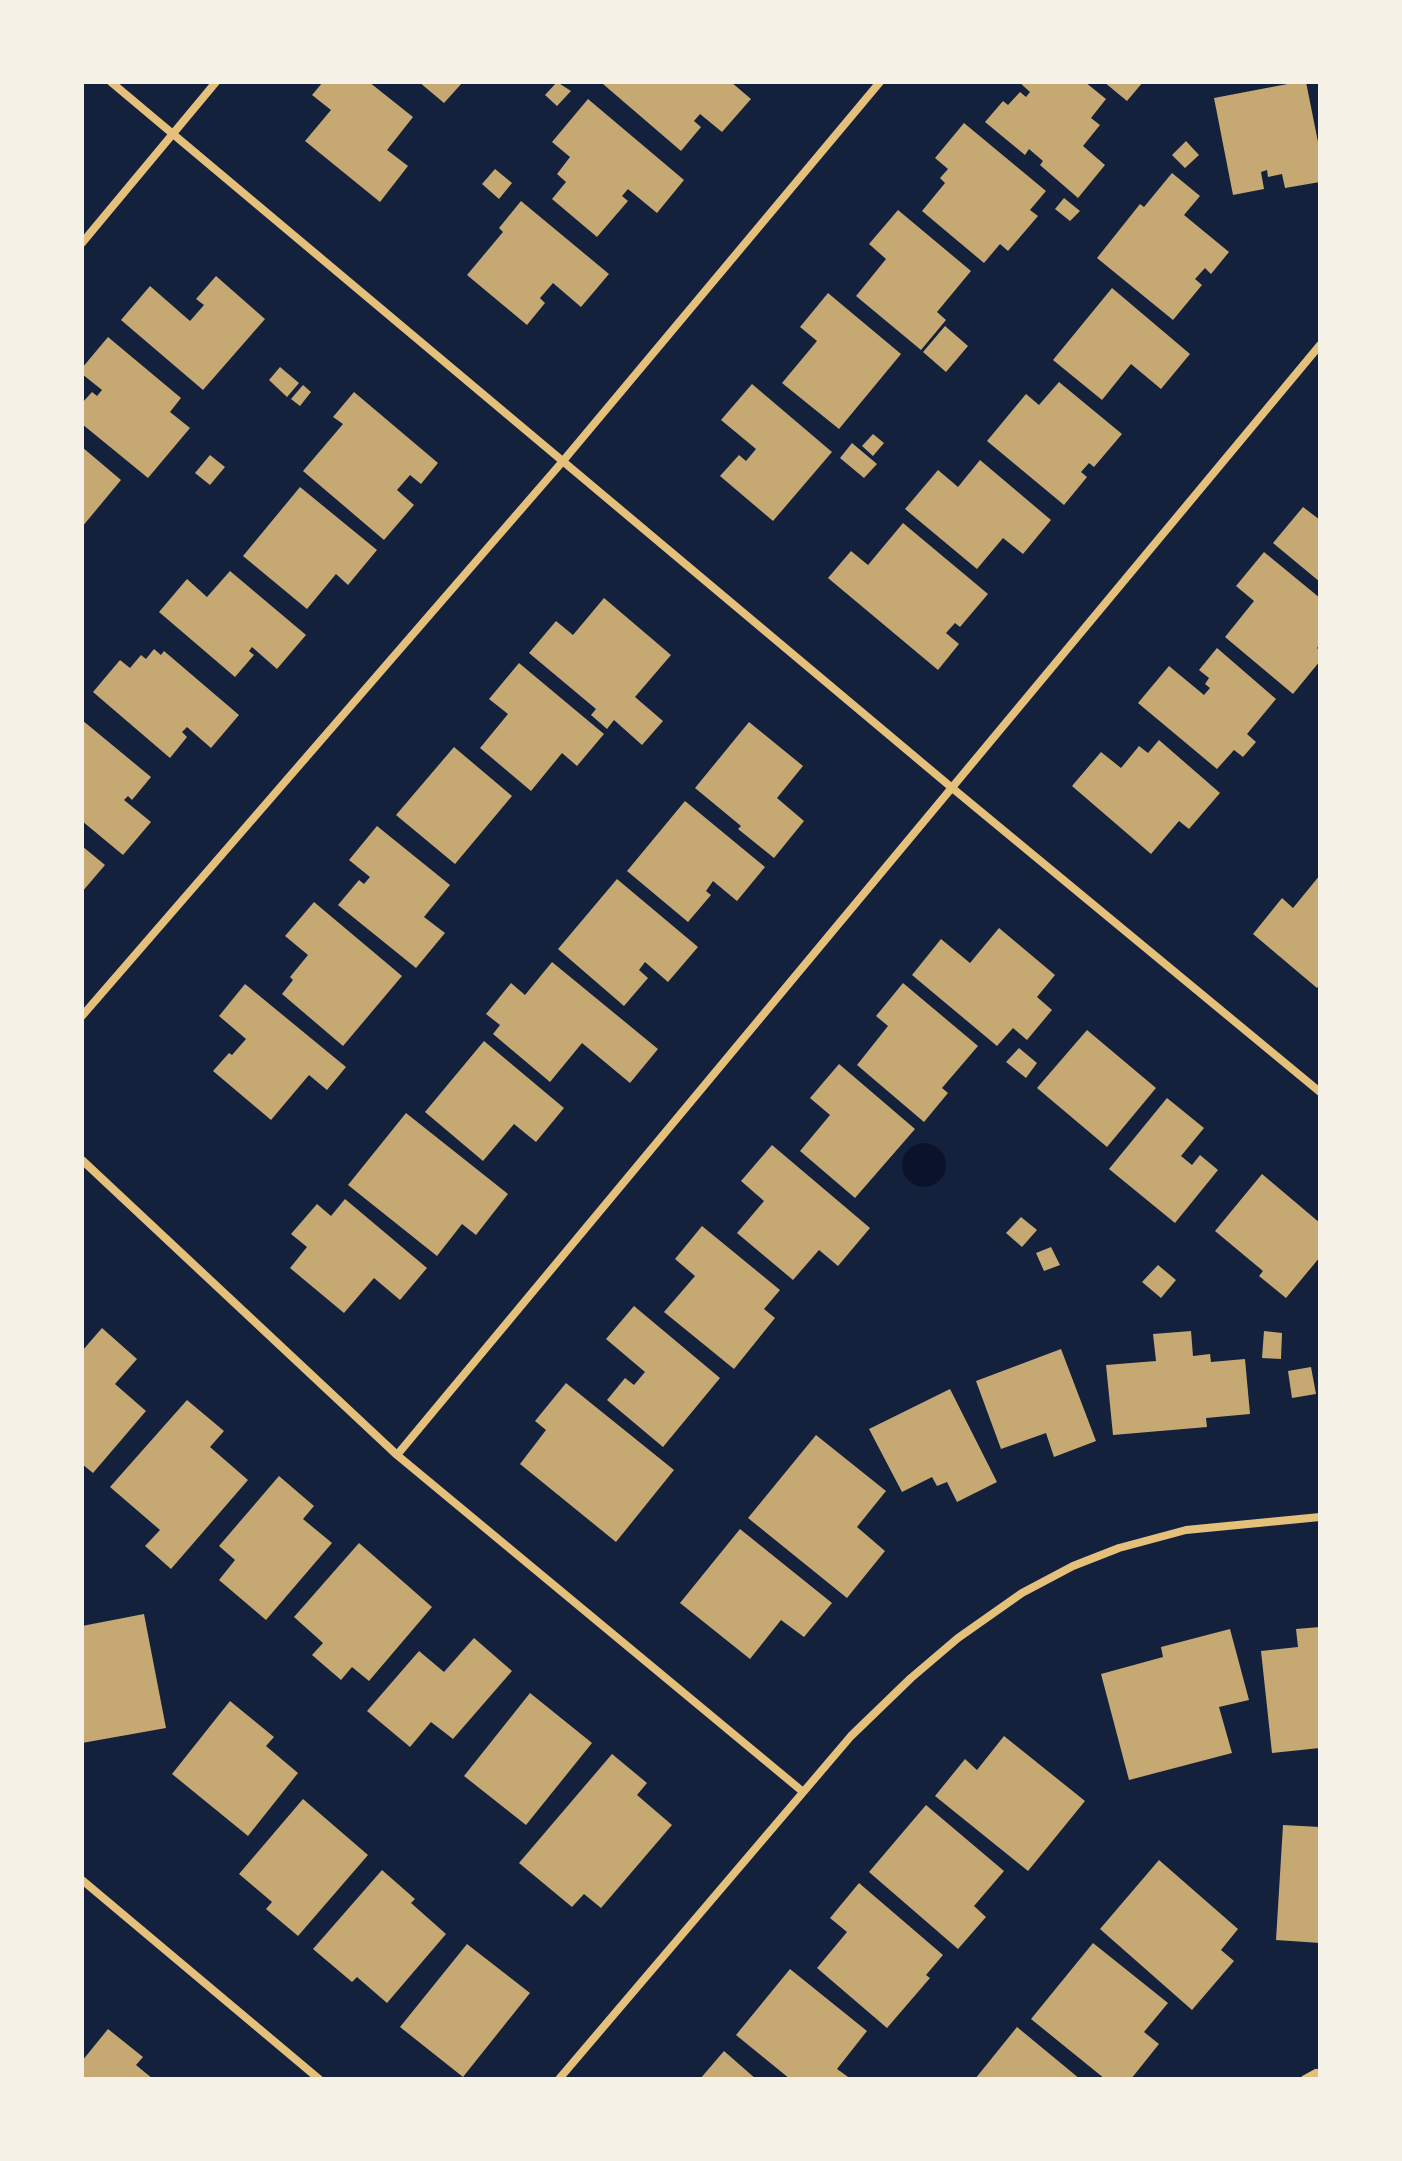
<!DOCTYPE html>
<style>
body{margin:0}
#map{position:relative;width:1402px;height:2161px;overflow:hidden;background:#14213d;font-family:Arial,sans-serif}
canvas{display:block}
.frame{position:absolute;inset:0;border:84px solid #f6f1e7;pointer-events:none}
</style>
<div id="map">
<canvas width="1402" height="2161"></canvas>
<div class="frame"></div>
</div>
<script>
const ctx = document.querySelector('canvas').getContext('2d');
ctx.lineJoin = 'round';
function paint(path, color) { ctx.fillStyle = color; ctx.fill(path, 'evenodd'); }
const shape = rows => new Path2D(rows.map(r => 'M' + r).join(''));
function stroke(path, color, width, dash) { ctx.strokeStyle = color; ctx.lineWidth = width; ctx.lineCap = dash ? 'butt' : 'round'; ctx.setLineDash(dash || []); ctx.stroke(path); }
paint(shape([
 '902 1165a22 22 0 1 1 44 0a22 22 0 1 1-44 0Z'
]), '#0b132b');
paint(shape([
 [323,82,369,82,413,117,387,150,408,166,380,202,305,141,331,110,312,95],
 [419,82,463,82,444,103],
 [557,82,571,91,557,106,545,95],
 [605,82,731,82,751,99,722,132,700,114,694,121,701,127,681,151,603,84],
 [1019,82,1085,82,1106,99,1091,118,1100,125,1083,146,1105,165,1078,198,1040,165,1043,161,1029,149,1025,155,985,122,1003,101,1008,105,1020,92,1026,97,1030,92],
 [1104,82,1143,82,1127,101],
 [1298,82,1306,82,1320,152,1320,182,1285,188,1282,174,1268,177,1267,170,1261,172,1264,189,1233,195,1214,98],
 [588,99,684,180,657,213,628,189,622,196,628,201,597,237,552,199,566,182,557,174,570,157,552,142],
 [964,123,1046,191,1030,210,1038,216,1008,251,1000,244,984,263,922,211,945,183,940,178,948,169,935,158],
 [1186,141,1199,155,1185,168,1172,155],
 [495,169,512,183,499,199,482,184],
 [1172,173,1200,196,1184,215,1229,252,1211,274,1205,268,1195,279,1202,285,1173,320,1097,258,1140,204,1144,207],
 [1064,198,1080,211,1070,221,1055,209],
 [521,201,609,274,581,307,553,283,540,298,545,303,527,325,467,275,503,232,499,228],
 [898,210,971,271,937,312,946,320,921,350,856,296,886,259,869,244],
 [216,276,265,319,203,390,121,320,150,286,190,321,204,305,196,299],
 [1112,288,1190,354,1161,389,1131,364,1102,400,1053,360],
 [828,293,901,354,839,429,782,383,817,341,800,327],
 [945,326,968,346,946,372,923,352],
 [108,337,181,398,170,412,190,428,148,478,82,424,82,403,92,392,97,396,102,390,82,374,82,368],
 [280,367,299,383,287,397,269,380],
 [1059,382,1122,434,1094,467,1089,463,1081,472,1087,477,1064,505,987,441,1026,394,1039,405],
 [752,384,832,452,773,521,720,476,739,455,746,461,756,449,721,420],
 [303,385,311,392,300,406,291,399],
 [354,392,438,463,421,484,410,475,397,490,414,505,384,540,303,471,343,424,333,417],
 [873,434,884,443,873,456,862,446],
 [852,443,877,464,864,478,840,458],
 [82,447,121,480,82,527],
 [210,455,225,467,210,485,195,473],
 [980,460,1051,520,1023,554,1003,538,977,569,905,509,938,470,958,487],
 [300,487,377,550,348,585,336,574,307,609,243,556],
 [1303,507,1320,520,1320,582,1273,543],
 [903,523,988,594,960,627,955,623,946,633,959,644,938,670,828,578,851,551,868,565],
 [1264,552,1320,598,1320,644,1317,648,1320,651,1320,661,1293,694,1225,637,1254,601,1236,586],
 [230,571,306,635,277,669,252,647,249,651,254,655,235,677,159,612,187,579,207,597],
 [604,598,671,655,635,697,663,721,642,745,614,720,607,729,591,715,596,709,529,653,556,621,573,635],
 [1217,648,1276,699,1247,734,1256,742,1243,757,1234,750,1217,769,1138,703,1169,666,1204,695,1210,688,1205,684,1209,678,1199,670],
 [154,649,161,655,164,651,239,715,211,748,187,727,182,732,187,737,170,758,93,692,120,660,130,668,141,655,146,659],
 [519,663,604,734,577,766,562,753,531,791,480,748,508,714,489,699],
 [82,720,151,777,132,800,128,796,124,800,151,822,123,855,82,821],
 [749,722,803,766,777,798,804,821,774,858,738,829,741,826,695,788],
 [1159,740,1220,793,1189,829,1179,821,1151,854,1072,786,1101,752,1121,768,1139,746,1148,753],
 [454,747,512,796,455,864,396,815],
 [685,801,765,867,737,901,713,881,706,891,711,895,688,922,627,871],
 [377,826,450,885,424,917,445,933,416,968,338,905,359,880,364,884,370,877,349,860],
 [82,846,105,865,82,892],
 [1320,875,1320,984,1317,988,1253,934,1282,898,1293,908],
 [617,879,698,947,668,982,645,962,639,970,648,978,624,1006,558,949],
 [314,902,402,976,343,1046,282,994,293,980,290,977,308,955,285,936],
 [999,928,1055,975,1037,997,1052,1010,1027,1040,1013,1028,997,1046,912,975,941,939,970,963],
 [552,962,658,1049,630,1083,582,1043,550,1082,493,1034,500,1025,486,1014,511,983,525,995],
 [903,983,978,1046,942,1088,948,1093,924,1122,857,1065,888,1026,876,1016],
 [245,984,346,1067,327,1090,309,1075,271,1120,213,1071,229,1053,232,1055,246,1039,219,1016],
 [1087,1030,1156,1088,1107,1147,1037,1088],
 [484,1041,564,1108,536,1142,514,1124,483,1161,425,1112],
 [1019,1048,1037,1063,1026,1078,1006,1062],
 [839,1064,915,1129,855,1198,800,1151,830,1115,810,1098],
 [1167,1098,1204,1128,1181,1156,1192,1165,1200,1155,1218,1170,1175,1223,1109,1169],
 [406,1113,508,1194,476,1235,462,1224,437,1256,348,1185],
 [772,1145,870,1228,838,1266,819,1250,793,1280,737,1233,764,1201,741,1181],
 [1262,1174,1320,1223,1320,1257,1286,1298,1259,1276,1263,1271,1215,1231],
 [345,1199,427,1268,400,1300,374,1278,344,1313,290,1268,307,1247,291,1234,317,1204,331,1216],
 [1021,1217,1037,1230,1022,1247,1006,1233],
 [702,1226,780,1290,764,1309,775,1318,734,1369,664,1312,695,1276,675,1259],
 [1051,1247,1060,1265,1044,1271,1036,1253],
 [1158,1265,1176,1280,1161,1298,1142,1282],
 [634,1306,720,1378,663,1447,607,1400,625,1378,634,1385,645,1372,606,1339],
 [102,1328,137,1359,115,1384,146,1411,93,1473,82,1464,82,1351],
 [1191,1331,1193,1356,1210,1354,1211,1362,1245,1359,1250,1414,1206,1418,1207,1427,1113,1435,1106,1365,1156,1361,1153,1334],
 [1264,1331,1282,1333,1281,1359,1262,1358],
 [1061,1349,1096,1441,1054,1457,1046,1433,1001,1449,976,1381],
 [1311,1367,1316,1394,1292,1398,1288,1371],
 [566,1383,674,1470,616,1542,520,1464,546,1430,535,1421],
 [950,1389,997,1482,957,1502,947,1482,937,1486,932,1477,902,1492,869,1429],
 [187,1400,224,1431,210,1447,248,1480,171,1569,145,1546,160,1530,110,1487],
 [816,1435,886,1491,857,1527,885,1551,847,1598,748,1518],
 [279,1476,314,1506,303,1519,332,1543,266,1620,219,1580,235,1560,219,1546],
 [740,1529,832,1603,804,1637,781,1620,750,1659,680,1603],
 [359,1543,432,1607,369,1681,352,1667,341,1680,312,1655,323,1643,294,1617],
 [144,1614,166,1728,82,1743,82,1626],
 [1320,1627,1320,1748,1272,1753,1261,1651,1298,1647,1296,1629],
 [1230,1629,1249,1700,1219,1707,1232,1753,1129,1780,1101,1674,1163,1657,1161,1647],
 [474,1638,512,1671,453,1739,431,1722,410,1747,367,1711,419,1651,444,1672],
 [530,1693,592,1743,526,1825,464,1776],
 [230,1701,274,1737,266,1746,298,1773,248,1836,172,1774],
 [1004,1736,1085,1801,1028,1871,935,1796,965,1759,977,1770],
 [612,1754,647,1783,637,1795,672,1825,601,1908,584,1894,572,1907,519,1863],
 [303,1799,368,1855,298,1936,266,1909,272,1902,239,1874],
 [926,1805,1004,1871,974,1906,986,1917,958,1949,869,1872],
 [1283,1825,1320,1827,1320,1943,1276,1940],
 [1159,1860,1238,1929,1221,1950,1234,1961,1192,2010,1100,1929],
 [382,1870,415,1899,411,1903,446,1934,387,2003,357,1977,352,1982,313,1949],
 [859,1883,943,1955,926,1975,930,1978,887,2028,817,1968,847,1932,830,1918],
 [1093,1943,1168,2003,1144,2032,1159,2044,1131,2079,1105,2079,1031,2019],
 [467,1944,530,1993,463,2077,400,2027],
 [790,1969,867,2031,837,2069,851,2079,790,2079,736,2035],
 [1017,2027,1080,2079,975,2079],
 [108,2029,143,2057,136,2065,153,2079,82,2079,82,2061],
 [724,2051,756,2079,700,2079]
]), '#c6a872');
stroke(shape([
 [111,82,951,787,1320,1092],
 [82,243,216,82],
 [82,1016,563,461,880,82],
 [82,1160,397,1455,802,1791],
 [397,1455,1320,345],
 [82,1880,319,2079],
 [559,2079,851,1736,911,1678,958,1638,1022,1593,1073,1566,1119,1548,1186,1530,1320,1517],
 [1305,2079,1316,2073,1320,2079]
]), '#e5c07b', 8);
</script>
